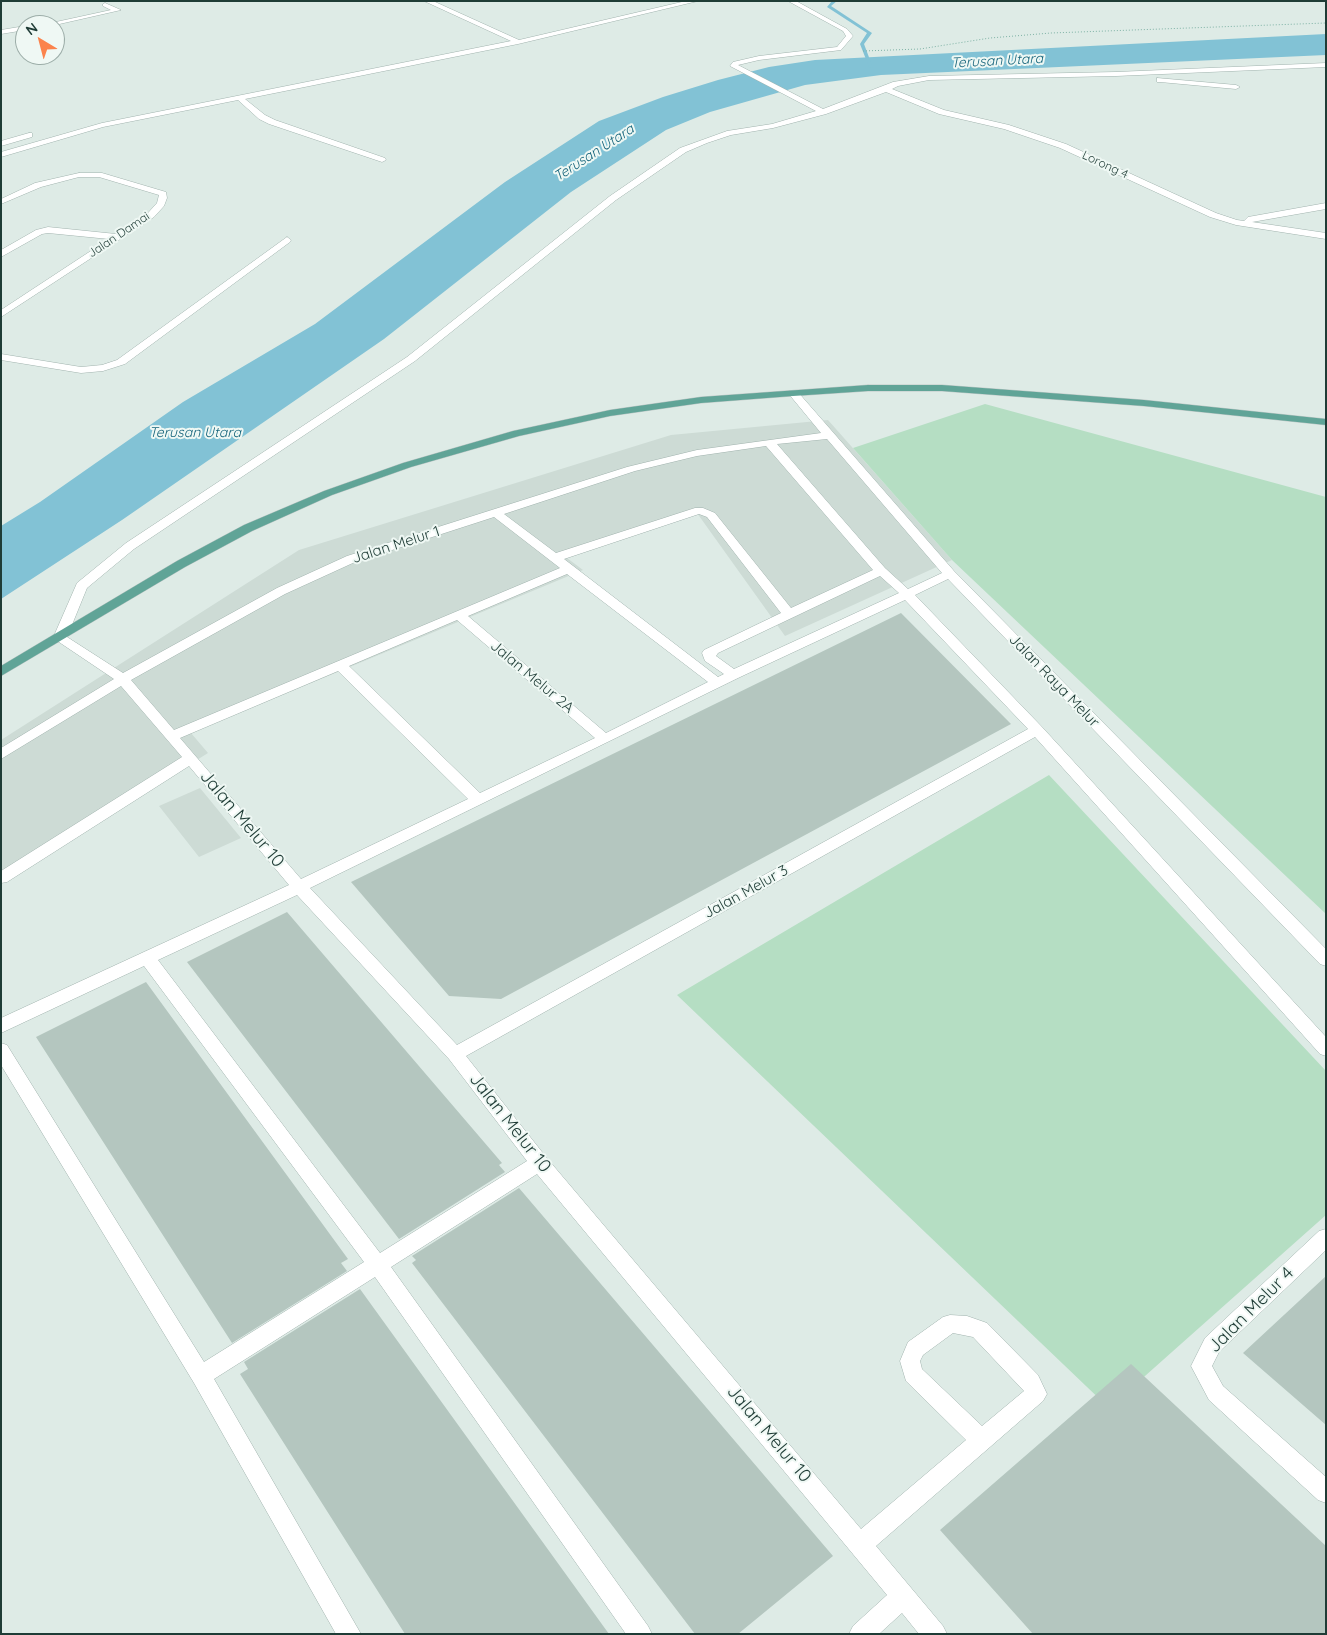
<!DOCTYPE html>
<style>
body{margin:0}
#map{position:relative;width:1327px;height:1635px;overflow:hidden;background:#deebe6;font-family:Quicksand,sans-serif}
canvas{display:block}
.frame{position:absolute;inset:0;border:2px solid #1f3c36;pointer-events:none}
.north{position:absolute;left:15px;top:15px;width:50px;height:50px;box-sizing:border-box;background:#eff8f4;border:1px solid #9cada8;border-radius:50%;rotate:323deg;font-size:14px;font-weight:700;line-height:20px;text-align:center;color:#1f3c36}
.north::after{content:'';display:block;margin:auto;width:18px;height:22px;background:#fb834c;clip-path:polygon(50% 0,100% 100%,50% 72%,0 100%)}
</style>
<div id="map">
<canvas width="1327" height="1635"></canvas>
<div class="frame"></div>
<div class="north">N</div>
</div>
<script>
const ctx = document.querySelector('canvas').getContext('2d');
ctx.lineJoin = 'round';
function paint(path, color) { ctx.fillStyle = color; ctx.fill(path, 'evenodd'); }
const shape = rows => new Path2D(rows.map(r => 'M' + r).join(''));
function stroke(path, color, width, dash) { ctx.strokeStyle = color; ctx.lineWidth = width; ctx.lineCap = dash ? 'butt' : 'round'; ctx.setLineDash(dash || []); ctx.stroke(path); }
function label(font, color, halo, rows, align = 'center') {
  ctx.font = font + ' Quicksand,sans-serif'; ctx.lineWidth = 4; ctx.setLineDash([]); ctx.textBaseline = 'middle'; ctx.strokeStyle = halo; ctx.fillStyle = color; for (const [text, x, y, turn = 0] of rows) {
    ctx.save(); ctx.translate(x, y); ctx.rotate((+turn || 0) * Math.PI / 180); ctx.textAlign = isNaN(turn) ? turn : align; if (halo) ctx.strokeText(text, 0, 0); ctx.fillText(text, 0, 0); ctx.restore();
  }
}
paint(shape([
 [828,420,952,560,785,636,697,513,567,558,583,570,191,733,208,753,1,883,1,740,299,550,671,435],
 [200,788,241,838,199,857,159,806]
]), '#cddbd5');
paint(shape([
 [985,404,1326,497,1326,914,952,560,853,448],
 [1049,775,1326,1071,1326,1215,1109,1408,677,995]
]), '#b5dec3');
paint(shape([
 [1326,34,1326,55,881,75,805,85,710,112,666,130,571,192,384,339,122,520,1,599,1,526,40,502,183,402,315,324,505,182,599,121,663,97,718,80,769,67,815,60]
]), '#82c2d5');
paint(shape([
 [832,1,837,1,831,6,872,33,864,44,873,68,869,67,860,44,867,33,827,7,832,1]
]), '#82c2d5');
paint(shape([
 [901,613,1011,724,501,999,449,996,351,882],
 [287,912,502,1163,499,1165,505,1172,399,1239,187,962],
 [146,982,348,1259,341,1263,347,1271,232,1343,36,1037],
 [519,1188,833,1556,738,1634,695,1634,412,1263,416,1260,412,1256],
 [1326,1276,1326,1425,1243,1353],
 [360,1289,609,1634,405,1634,240,1374,248,1369,244,1362],
 [1131,1364,1326,1546,1326,1634,1033,1634,940,1530]
]), '#b4c6bf');
const minor = shape([
 [424,1,433,1,519,40,686,1,698,1,518,44,245,99,265,115,275,120,385,158,386,160,382,162,269,124,259,119,238,100,103,127,1,157,1,152,102,123,511,41,424,1],
 [788,1,796,1,847,29,853,36,841,50,759,60,738,65,823,109,893,82,929,76,1116,72,1326,63,1326,67,1116,76,929,80,898,86,892,89,944,110,1009,125,1066,144,1216,213,1237,220,1244,221,1248,217,1326,203,1326,209,1252,222,1326,233,1326,239,1236,225,1210,217,1060,148,1004,129,939,114,886,92,826,114,773,128,731,135,707,143,686,152,616,200,415,361,134,549,87,588,67,637,123,673,277,588,347,556,627,467,697,450,821,433,788,393,789,391,797,391,954,571,1326,949,1326,966,1320,964,948,579,915,595,1042,727,1326,1037,1326,1056,1320,1054,1035,737,466,1056,546,1157,861,1529,966,1440,906,1381,900,1361,908,1342,943,1317,950,1315,967,1316,987,1323,1038,1375,1047,1394,1043,1401,876,1546,943,1626,947,1634,919,1634,902,1613,879,1634,849,1634,853,1626,887,1595,537,1174,391,1267,648,1626,652,1634,626,1634,375,1277,214,1379,361,1634,336,1634,194,1383,1,1065,1,1043,7,1045,204,1362,364,1262,144,966,1,1033,1,1018,289,885,189,766,7,882,1,883,1,871,182,757,121,686,1,759,1,748,114,679,53,638,77,583,126,543,407,357,610,196,680,148,727,131,772,124,816,111,730,66,733,62,759,56,837,47,846,36,843,31,788,1],
 [827,439,942,573,908,589,885,568,777,444,827,439],
 [766,446,873,570,791,608,715,513,703,508,695,508,556,553,504,514,635,471,697,456,766,446],
 [699,514,707,517,781,613,704,650,702,653,705,661,724,674,718,677,564,559,699,514],
 [494,517,560,568,174,730,131,680,285,594,355,562,494,517],
 [567,574,708,682,606,733,468,616,567,574],
 [880,576,899,593,734,669,716,656,718,653,880,576],
 [905,600,1028,729,457,1045,310,888,738,678,905,600],
 [457,620,595,738,480,793,349,666,457,620],
 [338,671,468,799,301,879,180,738,338,671],
 [297,895,449,1059,527,1161,380,1253,158,960,297,895],
 [953,1333,973,1337,1024,1391,982,1426,922,1369,920,1361,923,1355,953,1333],
 [105,3,121,10,55,25,42,25,111,10,103,6,103,4,105,3],
 [25,26,25,30,1,34,1,30,25,26],
 [1157,78,1236,85,1240,87,1236,89,1160,82,1157,82,1157,78],
 [29,133,32,133,32,137,1,146,1,141,29,133],
 [79,173,102,173,166,192,167,198,164,206,154,217,1,317,1,310,109,239,48,233,42,234,1,257,1,250,36,230,48,227,116,234,148,213,157,203,159,195,99,177,79,177,41,187,1,204,1,199,35,183,79,173],
 [287,237,291,240,290,242,125,364,103,371,81,373,1,360,1,354,81,367,102,365,117,360,287,237],
 [1326,1229,1326,1250,1219,1352,1212,1366,1223,1386,1326,1477,1326,1503,1318,1500,1209,1400,1191,1366,1205,1338,1319,1231,1326,1229]
]);
const major = shape([
 [868,385,942,385,1144,400,1326,419,1326,425,1144,406,942,391,868,391,793,396,701,403,610,416,519,436,411,467,332,495,252,531,185,567,1,676,1,666,177,561,244,525,324,491,403,463,513,431,610,410,701,397,868,385]
]);
stroke(minor, '#a1b3ae', 1);
stroke(major, '#c0c8c7', 1);
stroke(shape([
 [863,51,920,49,990,38,1051,33,1326,23]
]), '#7db1a4', 1, [1, 2]);
paint(minor, '#fff');
paint(major, '#60a497');
label('12px', '#1f3c36', '#eff8f4', [
 ["Lorong 4",1105,165,25],
 ["Jalan Damai",119,235,-34]
]);
label('italic 14px', '#15647b', '#eff8f4', [
 ["Terusan Utara",997,61,-3],
 ["Terusan Utara",594,153,-33],
 ["Terusan Utara",195,433]
]);
label('15px', '#1f3c36', '#eff8f4', [
 ["Jalan Melur 1",396,545,-18],
 ["Jalan Melur 2A",532,677,40],
 ["Jalan Raya Melur",1054,681,46],
 ["Jalan Melur 3",746,892,-29]
]);
label('18px', '#1f3c36', '#eff8f4', [
 ["Jalan Melur 10",242,819,50],
 ["Jalan Melur 10",510,1123,52],
 ["Jalan Melur 4",1251,1310,-45],
 ["Jalan Melur 10",769,1434,50]
]);
</script>
